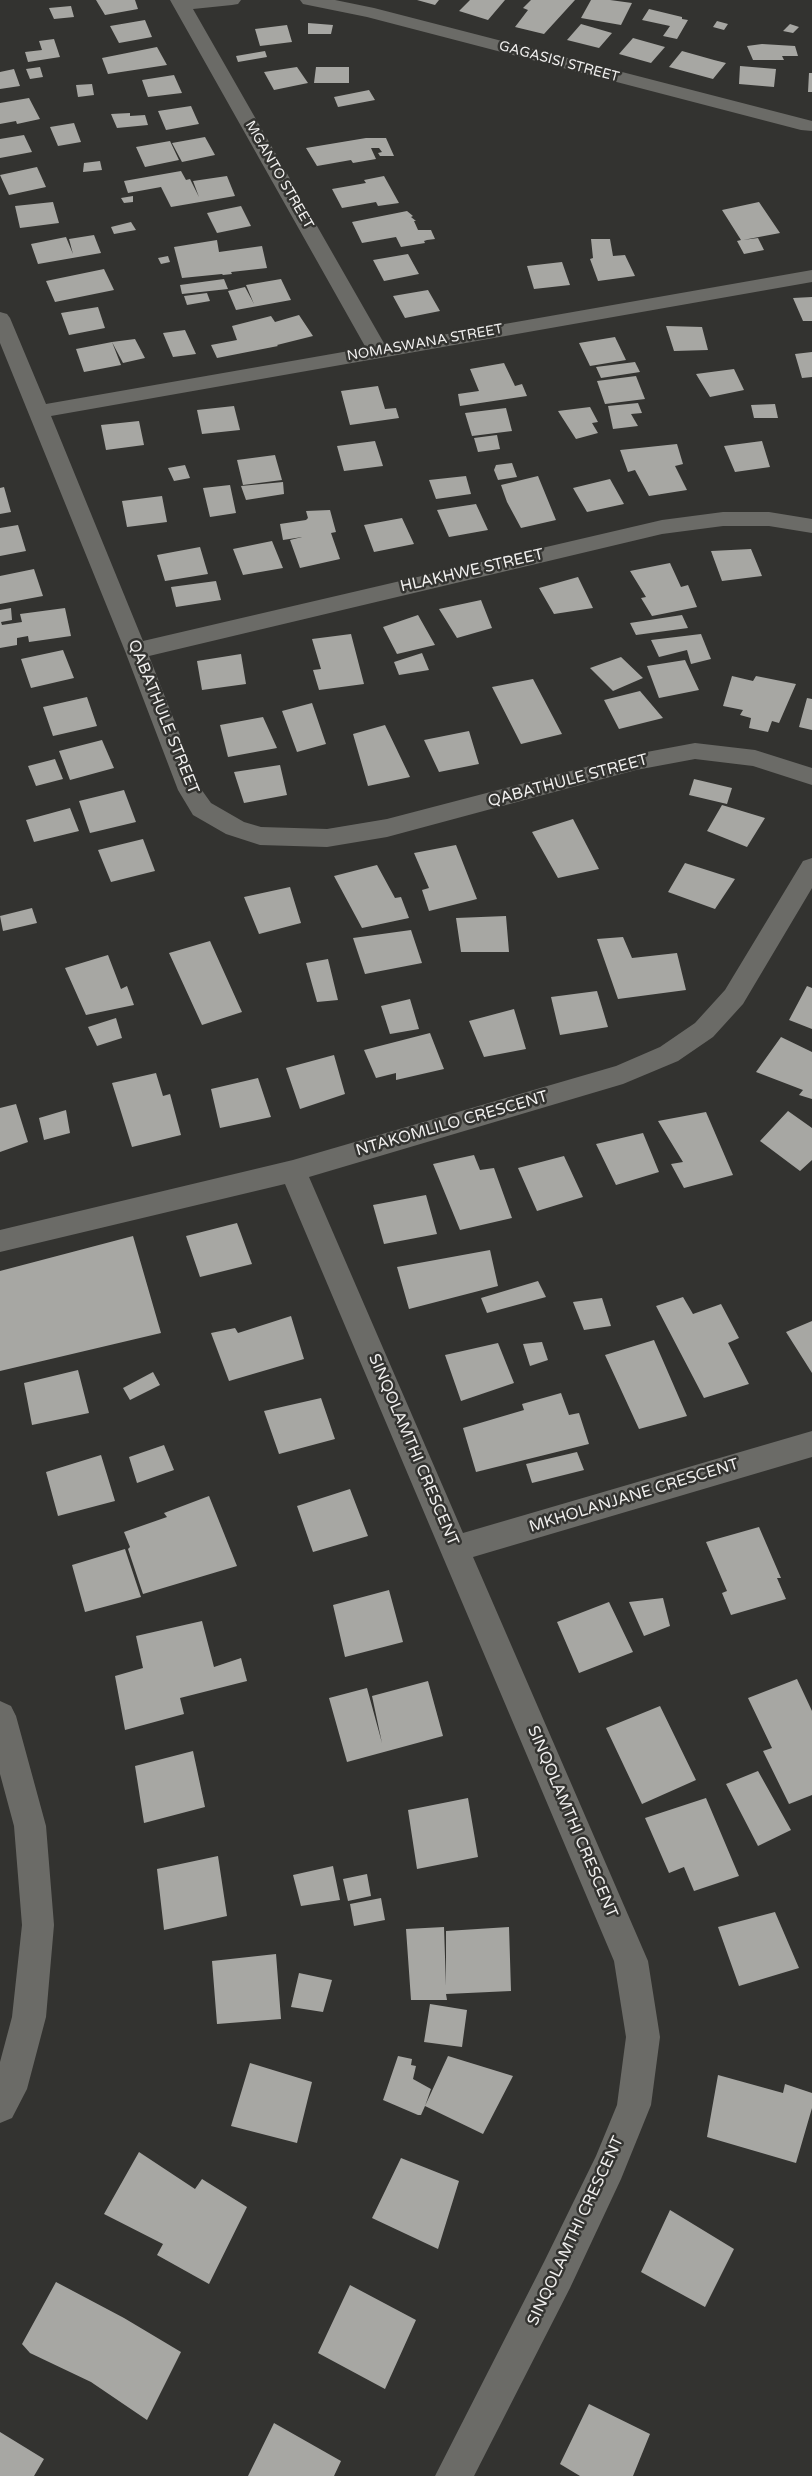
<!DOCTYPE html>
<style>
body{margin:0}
canvas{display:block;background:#333330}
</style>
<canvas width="812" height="2476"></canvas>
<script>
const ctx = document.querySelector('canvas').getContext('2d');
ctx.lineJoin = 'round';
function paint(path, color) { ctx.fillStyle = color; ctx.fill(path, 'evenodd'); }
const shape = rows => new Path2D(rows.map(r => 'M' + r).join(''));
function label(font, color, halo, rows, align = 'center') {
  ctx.font = font + ' "Varela Round",sans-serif'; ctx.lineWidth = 5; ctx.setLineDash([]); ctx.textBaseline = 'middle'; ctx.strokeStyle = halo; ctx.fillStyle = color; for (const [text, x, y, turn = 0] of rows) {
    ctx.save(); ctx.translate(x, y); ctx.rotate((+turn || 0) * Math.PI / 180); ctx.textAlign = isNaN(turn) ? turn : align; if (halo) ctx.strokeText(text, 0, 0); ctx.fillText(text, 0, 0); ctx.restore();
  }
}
paint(shape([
 [96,0,135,0,138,9,105,15],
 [417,0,439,0,435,5],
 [470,0,505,0,488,20,459,11],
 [531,0,575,0,544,34,515,27,528,10,523,8],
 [591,0,610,0,632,3,621,25,581,18],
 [71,6,74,17,54,19,49,8],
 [649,9,682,17,682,19,688,20,677,39,663,36,670,26,642,20],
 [145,20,152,37,119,43,110,26],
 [717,21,728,24,724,30,713,27],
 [308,23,333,25,331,34,308,34],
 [581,24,612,33,599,48,567,40],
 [790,24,799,27,793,33,783,31],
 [287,25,292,42,260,46,255,29],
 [633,38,665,47,651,63,619,54],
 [54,39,60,57,28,62,25,52,42,50,39,41],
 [762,44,795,46,798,56,782,56,784,60,753,60,747,46],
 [157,47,167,65,108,74,102,58],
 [265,51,267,57,238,62,236,56],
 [682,51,714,60,726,63,713,79,669,67],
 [740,66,776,69,774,87,739,84],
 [40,67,43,77,30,79,26,69],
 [297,67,308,83,274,90,264,72],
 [316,67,349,67,349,83,314,83],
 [14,69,20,86,0,89,0,72],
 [809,73,812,73,812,92,808,92],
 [174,75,182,93,148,97,142,80],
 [92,84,94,95,78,97,76,85],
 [369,90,375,100,338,107,334,97],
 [29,98,40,119,17,124,16,121,0,124,0,103],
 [191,106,199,124,166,130,158,111],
 [130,113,130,116,145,115,148,125,117,128,111,114],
 [74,123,81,142,58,146,50,127],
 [24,135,32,152,0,158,0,139],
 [205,137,215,155,182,162,172,143],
 [366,138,386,138,394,156,380,156,378,153,382,152,379,148,371,148,376,159,353,163,351,160,317,166,306,148],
 [170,141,179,160,145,167,136,147],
 [100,161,102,170,83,172,84,163],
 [37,167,46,187,9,195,0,175],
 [181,171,186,180,190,179,199,197,193,181,227,176,235,196,171,207,161,187,128,193,124,181],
 [384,176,399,203,378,206,376,202,342,208,332,189,366,183,364,180],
 [133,196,133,202,124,203,121,198],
 [53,202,59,223,20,228,15,206],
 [759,202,780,233,743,240,758,238,764,250,744,254,737,241,741,240,722,210],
 [241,206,251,226,217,233,207,213],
 [407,211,413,216,411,217,416,221,414,221,418,230,431,230,435,239,427,240,424,241,425,243,401,247,396,237,362,243,352,222],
 [131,222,136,230,114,234,111,227],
 [94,235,101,253,38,264,31,244,66,237,73,254,69,239],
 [591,239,610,239,613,256,625,255,635,276,598,281,590,259,593,258],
 [217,240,219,252,262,246,267,268,231,272,232,274,223,275,222,274,182,278,174,247],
 [408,254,419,274,384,281,373,260],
 [168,256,170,262,161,264,158,258],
 [562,262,570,285,534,289,527,266],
 [104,269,114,290,55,302,46,281],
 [224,279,228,289,182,294,180,285],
 [281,279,291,300,236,310,228,291,245,287,254,304,246,285],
 [428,290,440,311,405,318,393,296],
 [207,293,210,301,187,305,184,296],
 [812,297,812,321,803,321,793,298],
 [98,307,105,328,69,335,61,313],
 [299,315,313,336,277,345,278,346,217,358,211,345,237,340,232,326,271,316,275,322],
 [666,326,702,327,708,350,674,351],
 [185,330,196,354,173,357,163,333],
 [615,337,626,360,590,366,579,343],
 [135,339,145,358,123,363,112,342],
 [112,342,121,365,84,372,76,349],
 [812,352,812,377,802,378,795,354],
 [635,362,640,372,601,378,596,367],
 [504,363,515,386,522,384,527,396,460,406,458,394,479,391,470,369],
 [734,369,744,390,710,397,696,374],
 [636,376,645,399,605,404,597,381],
 [378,386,385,409,396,408,399,418,350,425,341,391],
 [638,403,642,413,631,414,638,426,613,429,608,406],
 [775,404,778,418,754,418,751,405],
 [234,406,240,430,202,434,197,410],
 [590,407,598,422,592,423,598,433,576,439,558,411],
 [506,408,512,431,472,436,465,413],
 [139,421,144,445,106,450,101,425],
 [497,435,500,449,478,452,474,438],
 [375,441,383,466,344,471,337,446],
 [762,441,770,467,735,472,724,446],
 [677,444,683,464,675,466,687,490,649,496,635,470,628,472,620,450],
 [275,455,282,480,243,485,237,460],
 [512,463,517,477,498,480,494,470,496,465],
 [185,465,190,478,174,481,168,468],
 [466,476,471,494,436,499,429,480],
 [538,476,556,520,521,528,507,502,501,485],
 [610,479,624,504,587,512,573,488],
 [283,482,284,494,246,500,241,486],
 [230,485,236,513,210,517,203,488],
 [4,487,11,512,0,514,0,488],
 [162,496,167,522,127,527,122,501],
 [476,504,488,530,449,537,437,510],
 [330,510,336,532,331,533,340,559,300,568,290,540,302,537,283,540,280,524,306,520,308,518,306,511],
 [402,518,414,544,374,552,364,525],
 [18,525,26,551,0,556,0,528],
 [272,541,283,568,243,575,233,549],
 [200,547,208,574,165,581,157,555],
 [751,549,762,576,722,581,711,551],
 [670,563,681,587,688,585,697,607,652,616,641,598,646,597,630,571],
 [34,569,43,596,0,604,0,576],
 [578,577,593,608,554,614,539,588],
 [216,581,221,600,176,607,171,587],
 [481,600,492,628,457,638,439,609],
 [11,608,12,620,1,622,2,625,22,622,20,614,65,608,71,636,29,642,28,636,17,638,17,645,0,648,0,610],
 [418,615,435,645,397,654,383,627],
 [682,615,688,628,636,635,630,623],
 [351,634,364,684,319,690,313,670,321,669,312,639],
 [701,634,711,659,691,664,687,650,659,657,651,640],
 [63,650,74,678,31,688,21,659],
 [422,653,429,670,399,675,394,662],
 [241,654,246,684,202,690,197,661],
 [621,657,643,678,613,691,590,668],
 [685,660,699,690,659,698,647,666],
 [732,676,753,681,756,676,796,684,779,723,772,721,768,732,749,728,751,718,740,715,743,710,723,706],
 [533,679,562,734,521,744,492,687],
 [640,691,663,718,619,729,604,700],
 [87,697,97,726,53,736,43,707],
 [807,698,812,699,812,730,799,727],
 [312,703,326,744,297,752,282,711],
 [263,717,277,748,228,757,220,725],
 [385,725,410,777,368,786,353,734],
 [469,731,479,764,439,772,424,740],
 [102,740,114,768,70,780,59,751],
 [55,759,63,779,36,786,28,766],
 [280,765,287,795,244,803,234,772],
 [694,779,732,788,727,804,689,795],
 [124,790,136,822,90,833,79,801],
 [722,805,765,818,747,847,707,831],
 [70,808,79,831,34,842,26,820],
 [573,819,599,869,558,878,532,832],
 [143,839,155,871,111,882,98,850],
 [456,845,477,899,429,911,422,890,429,888,414,853],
 [685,863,735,879,715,909,668,892],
 [377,865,395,898,401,897,409,918,362,928,334,876],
 [290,887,301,923,259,934,244,897],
 [32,908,37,923,3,931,0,916],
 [506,916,509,952,461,952,456,918],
 [411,930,422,963,365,974,353,938],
 [623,937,632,958,677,953,686,990,618,999,597,939],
 [210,941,242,1012,202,1025,169,953],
 [108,955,121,989,127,986,134,1005,86,1015,65,968],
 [328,959,338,1000,317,1002,306,963],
 [807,986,812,988,812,1029,789,1020],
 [597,991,608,1027,560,1035,551,997],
 [410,999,419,1029,390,1034,381,1006],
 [514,1009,526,1049,484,1057,469,1021],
 [116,1018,122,1038,97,1046,88,1027],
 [430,1033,444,1069,396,1080,396,1073,376,1078,364,1050],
 [781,1037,812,1052,812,1099,799,1095,803,1090,756,1072],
 [334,1055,345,1094,300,1109,286,1068],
 [156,1073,163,1096,170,1094,181,1135,132,1147,112,1083],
 [258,1078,271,1117,220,1128,211,1089],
 [16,1104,28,1142,0,1152,0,1108],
 [66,1110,70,1133,44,1140,39,1118],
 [788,1111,812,1128,812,1160,800,1171,760,1141],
 [706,1112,733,1175,684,1188,671,1164,683,1162,658,1121],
 [643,1133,659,1172,616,1185,596,1144],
 [474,1155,480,1170,494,1168,512,1218,460,1230,433,1164],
 [564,1156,583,1197,537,1211,518,1168],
 [426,1195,437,1234,384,1244,373,1205],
 [237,1223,252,1264,200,1277,186,1236],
 [133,1236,161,1333,0,1371,0,1271],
 [490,1250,498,1286,409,1309,397,1267],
 [538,1281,546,1297,487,1313,481,1298],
 [683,1297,693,1314,721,1304,739,1338,728,1343,749,1384,704,1398,656,1306],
 [602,1298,611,1326,584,1330,573,1302],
 [291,1316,304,1359,229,1381,211,1333,235,1328,238,1333],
 [812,1321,812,1373,786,1332],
 [654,1340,687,1416,639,1429,605,1355],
 [542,1342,548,1360,530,1366,523,1344],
 [498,1343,514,1383,461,1401,445,1355],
 [78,1370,89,1413,32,1425,24,1383],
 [153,1372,160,1385,130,1400,123,1388],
 [561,1393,569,1415,579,1413,589,1444,476,1472,463,1428,524,1410,522,1404],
 [321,1398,335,1439,279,1454,264,1411],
 [164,1445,174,1470,137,1483,129,1457],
 [577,1452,584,1470,532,1483,526,1464],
 [101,1455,115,1501,58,1516,46,1472],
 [350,1489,368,1536,313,1552,297,1506],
 [209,1496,237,1566,143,1594,128,1549,130,1547,124,1532,167,1517,164,1513],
 [759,1527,781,1578,777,1578,786,1599,731,1615,722,1593,727,1591,706,1542],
 [125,1549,141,1597,85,1612,72,1565],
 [389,1590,403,1642,345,1657,333,1605],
 [663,1598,670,1626,644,1636,629,1602],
 [609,1602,633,1652,579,1673,557,1622],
 [202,1621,214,1667,241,1658,247,1681,180,1698,184,1714,125,1730,115,1676,143,1668,136,1636],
 [797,1679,812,1711,812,1795,789,1804,763,1751,772,1748,748,1698],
 [428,1681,443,1736,347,1762,329,1698,367,1688,382,1743,372,1696],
 [660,1706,696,1780,642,1804,606,1728],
 [193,1751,205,1807,144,1823,135,1766],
 [758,1771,791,1830,758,1846,726,1784],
 [468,1798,478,1857,417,1869,408,1810],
 [706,1798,739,1876,694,1891,684,1867,669,1873,645,1818],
 [218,1856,227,1916,164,1930,157,1869],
 [333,1866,340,1900,301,1906,293,1875],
 [367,1874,371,1896,348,1901,343,1879],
 [381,1898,385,1920,354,1926,350,1904],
 [775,1912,799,1968,739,1986,718,1927],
 [444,1927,446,1986,446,1931,509,1927,511,1991,446,1994,447,2000,411,2000,406,1929],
 [276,1954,281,2019,217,2024,212,1961],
 [299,1973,332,1980,323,2012,291,2007],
 [430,2004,467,2010,462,2047,424,2042],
 [398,2056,412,2059,411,2065,416,2066,413,2079,431,2089,425,2106,448,2056,513,2076,483,2134,425,2106,421,2115,418,2115,383,2100],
 [250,2063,312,2082,297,2143,231,2126],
 [718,2075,783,2093,785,2084,812,2093,812,2108,796,2163,707,2137],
 [139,2152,195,2189,202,2179,247,2207,209,2284,157,2255,163,2244,104,2214],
 [401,2158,459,2181,438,2249,372,2218],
 [670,2210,734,2249,705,2307,641,2272],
 [56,2282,124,2318,181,2352,147,2420,91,2382,30,2353,22,2344],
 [350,2285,416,2320,385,2389,318,2353],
 [589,2404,650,2434,633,2476,580,2476,560,2464],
 [274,2423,341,2461,334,2476,248,2476],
 [0,2432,44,2459,34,2476,0,2476]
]), '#a7a7a3');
paint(shape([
 [170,0,241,0,238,4,232,5,193,9,385,345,812,270,812,282,51,416,143,641,662,520,723,512,769,512,812,519,812,533,769,526,723,526,662,534,149,656,201,789,211,803,244,822,261,827,327,829,387,819,636,754,695,743,755,750,812,768,812,785,753,766,695,759,636,770,387,837,327,847,260,845,226,834,193,815,178,790,125,651,0,343,0,312,7,314,10,318,46,404,366,348,170,0],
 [300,0,335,0,374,8,812,121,812,131,801,130,367,17,303,4,300,0],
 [812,858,812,888,743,1004,713,1037,678,1061,623,1084,309,1177,463,1533,812,1431,812,1457,473,1557,648,1961,660,2037,651,2105,621,2179,570,2288,474,2476,435,2476,544,2262,596,2156,617,2105,626,2037,614,1961,285,1184,0,1252,0,1230,293,1160,616,1066,660,1047,695,1023,725,990,803,861,812,858],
 [0,1701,11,1706,16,1716,46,1826,54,1925,46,2017,27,2089,12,2118,0,2123,0,2062,12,2017,22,1925,14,1826,0,1774,0,1701]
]), '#6b6b67');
label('14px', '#f0efee', '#333330', [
 ["GAGASISI STREET",559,62,15],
 ["MGANTO STREET",279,175,60],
 ["NOMASWANA STREET",425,343,-10]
]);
label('16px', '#f0efee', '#333330', [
 ["HLAKHWE STREET",472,571,-13],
 ["QABATHULE STREET",163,717,68],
 ["QABATHULE STREET",568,781,-15],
 ["NTAKOMLILO CRESCENT",452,1124,-16],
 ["SINQOLAMTHI CRESCENT",413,1450,67],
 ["MKHOLANJANE CRESCENT",634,1496,-17],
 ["SINQOLAMTHI CRESCENT",572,1822,67],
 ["SINQOLAMTHI CRESCENT",576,2231,-65]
]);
</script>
